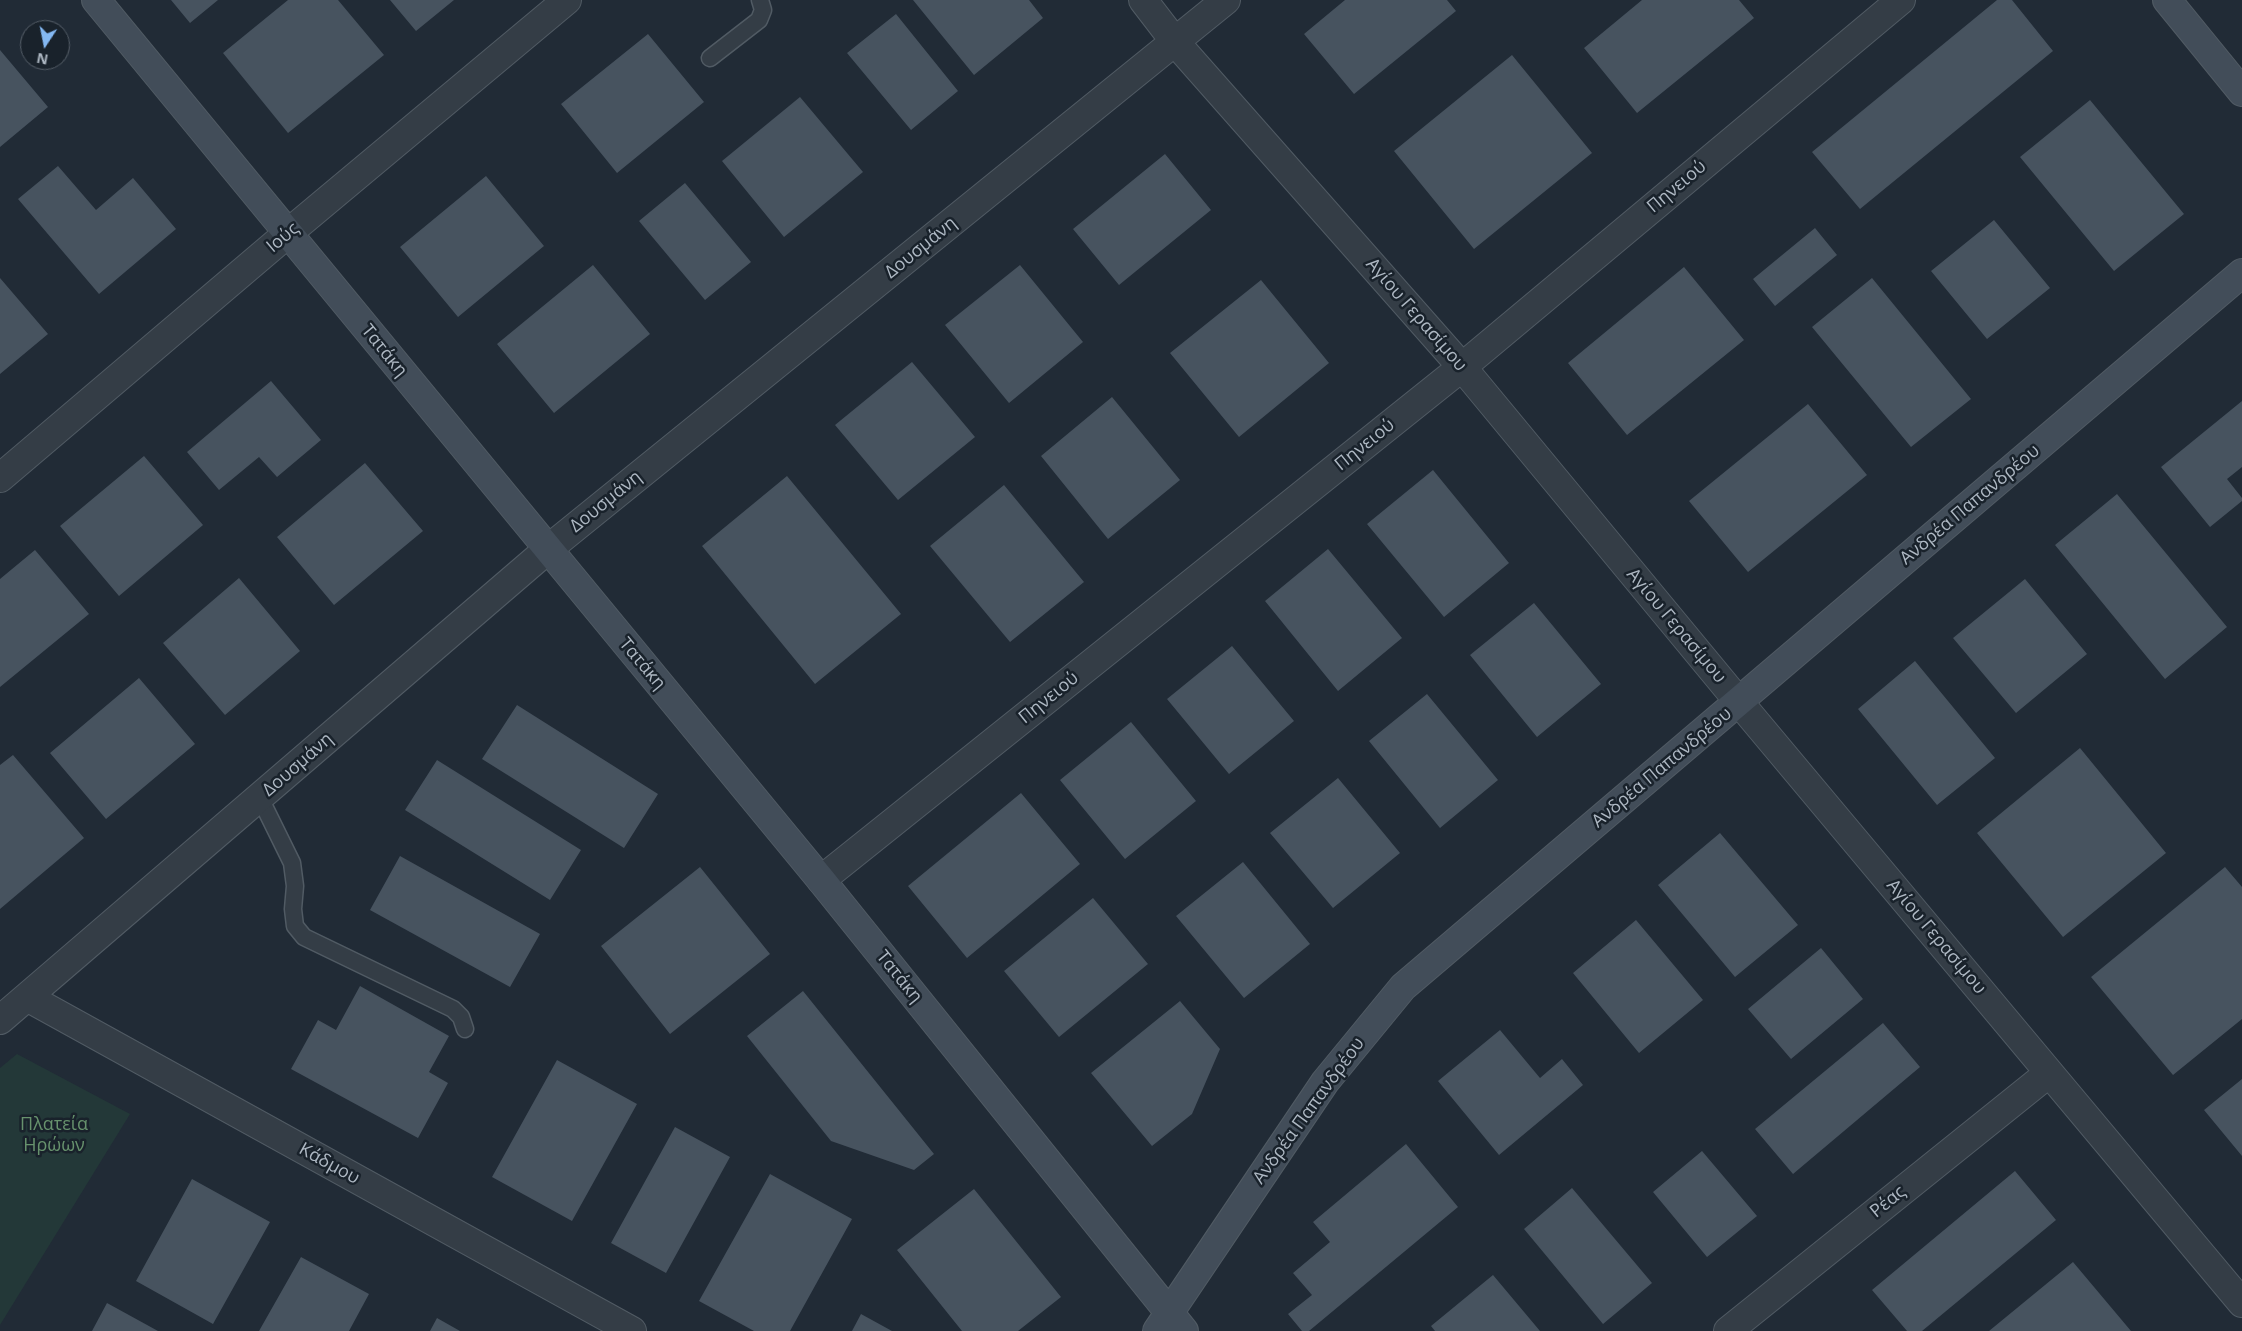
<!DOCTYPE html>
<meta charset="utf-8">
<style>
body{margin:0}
#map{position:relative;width:2242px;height:1331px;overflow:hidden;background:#212b36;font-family:"Open Sans",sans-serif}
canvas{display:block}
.north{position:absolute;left:20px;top:20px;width:50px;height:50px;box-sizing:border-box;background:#19222b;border:1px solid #555e68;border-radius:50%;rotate:191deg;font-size:14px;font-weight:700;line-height:20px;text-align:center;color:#aeb8c3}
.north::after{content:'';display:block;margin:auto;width:18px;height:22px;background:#84b8f2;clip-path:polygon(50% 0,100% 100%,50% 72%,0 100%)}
</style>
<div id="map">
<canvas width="2242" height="1331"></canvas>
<div class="north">N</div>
</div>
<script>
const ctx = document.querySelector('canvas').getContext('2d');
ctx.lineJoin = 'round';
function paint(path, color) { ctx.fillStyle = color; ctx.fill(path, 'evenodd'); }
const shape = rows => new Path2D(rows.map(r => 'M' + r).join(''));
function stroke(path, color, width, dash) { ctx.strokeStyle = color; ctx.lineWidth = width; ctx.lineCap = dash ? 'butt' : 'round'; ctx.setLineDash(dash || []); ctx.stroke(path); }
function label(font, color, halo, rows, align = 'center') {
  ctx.font = font + ' "Open Sans",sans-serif'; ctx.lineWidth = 5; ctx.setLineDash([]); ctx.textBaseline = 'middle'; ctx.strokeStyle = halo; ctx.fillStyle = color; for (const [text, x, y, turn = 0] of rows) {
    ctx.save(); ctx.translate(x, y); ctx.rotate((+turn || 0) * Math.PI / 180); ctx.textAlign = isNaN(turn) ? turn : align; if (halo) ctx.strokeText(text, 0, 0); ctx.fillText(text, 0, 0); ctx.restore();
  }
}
paint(shape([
 [17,1054,130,1114,0,1325,0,1068]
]), '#233838');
paint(shape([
 [171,0,218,0,190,23],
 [288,0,338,0,384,55,288,133,223,53],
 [390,0,454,0,416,31],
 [913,0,1029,0,1043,18,974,75],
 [1345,0,1447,0,1456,11,1354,94,1304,34],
 [1642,0,1739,0,1754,18,1637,113,1584,48],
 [1997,0,2012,0,2053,51,1860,209,1812,152],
 [896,14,958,91,911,130,847,53],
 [648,34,704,102,617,173,561,104],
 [0,50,48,107,0,147],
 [1512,55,1592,153,1474,249,1394,151],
 [800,97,863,172,784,237,722,161],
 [2090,100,2184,214,2114,271,2020,157],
 [1165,154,1211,210,1119,285,1073,229],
 [58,166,96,210,133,178,176,229,99,294,18,199],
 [486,176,544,246,458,317,400,247],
 [685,183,751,262,705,300,639,221],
 [1994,220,2050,288,1987,339,1931,271],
 [1815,228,1837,255,1775,306,1753,279],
 [593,265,650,334,554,413,497,344],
 [1020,265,1083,342,1009,403,945,325],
 [1684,267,1744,340,1627,435,1568,363],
 [0,278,48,334,0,374],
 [1872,278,1971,399,1911,447,1812,327],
 [1261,280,1329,363,1239,437,1170,353],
 [912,362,975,437,898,500,835,425],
 [271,381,321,440,277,477,259,457,219,490,187,452],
 [1112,397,1180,480,1108,539,1041,456],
 [2242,401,2242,467,2227,479,2242,498,2242,501,2210,527,2161,467],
 [1808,404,1867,475,1748,572,1689,501],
 [144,456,203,525,119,596,60,526],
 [365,463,423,531,334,605,277,537],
 [1433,470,1509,563,1444,617,1367,524],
 [787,476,901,614,815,684,702,546],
 [1004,485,1084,582,1010,642,930,546],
 [2117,494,2227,627,2165,679,2055,545],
 [1328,549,1402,638,1338,691,1265,601],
 [35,550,89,614,0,687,0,579],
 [239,578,300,651,225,715,163,643],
 [2025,579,2087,654,2016,713,1953,638],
 [1534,603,1601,684,1537,737,1470,655],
 [1232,646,1294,721,1229,774,1167,699],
 [1915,661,1995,758,1937,805,1858,709],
 [139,678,195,744,106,819,50,753],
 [1427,694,1498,780,1440,828,1369,741],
 [517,705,658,794,624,848,482,759],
 [1131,722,1196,801,1125,859,1060,780],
 [2080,748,2166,853,2063,937,1977,833],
 [13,755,84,838,0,909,0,765],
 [437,760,581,850,550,900,405,810],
 [1338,778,1400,853,1333,908,1270,833],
 [1021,793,1080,864,967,958,908,886],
 [1720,833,1798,925,1735,977,1658,885],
 [400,856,540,934,510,987,370,910],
 [1243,862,1310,944,1244,998,1176,916],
 [700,867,770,954,670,1034,601,946],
 [2225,867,2242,887,2242,1019,2173,1075,2091,977],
 [1093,898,1148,964,1059,1037,1004,971],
 [1636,920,1703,1000,1639,1053,1573,973],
 [1821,948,1863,999,1791,1059,1748,1009],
 [360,986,449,1036,429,1072,448,1083,418,1138,291,1069,318,1020,336,1030],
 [803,991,934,1154,914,1170,831,1141,747,1036],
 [1180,1001,1220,1049,1192,1114,1152,1146,1091,1073],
 [1883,1023,1920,1067,1793,1174,1755,1129],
 [1500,1030,1540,1078,1562,1059,1583,1085,1499,1155,1438,1081],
 [557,1060,637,1104,572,1221,492,1177],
 [2242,1079,2242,1156,2204,1110],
 [675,1127,730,1157,666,1273,611,1243],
 [1406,1144,1458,1207,1309,1331,1302,1331,1288,1314,1312,1295,1293,1273,1330,1242,1313,1222],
 [1702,1151,1757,1216,1707,1257,1653,1192],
 [2015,1171,2056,1220,1922,1331,1907,1331,1872,1290],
 [770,1174,852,1219,790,1331,754,1331,699,1301],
 [192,1179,270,1222,213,1324,136,1281],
 [1572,1188,1652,1283,1603,1324,1524,1229],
 [974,1189,1061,1297,1018,1331,962,1331,897,1250],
 [301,1257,369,1294,349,1331,259,1331],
 [2073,1262,2131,1331,1989,1331],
 [1493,1275,1540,1331,1435,1331,1431,1326],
 [107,1303,158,1331,92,1331],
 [861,1314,892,1331,852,1331],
 [437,1318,460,1331,430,1331]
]), '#47535f');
const lane = shape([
 [710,58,759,20,763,10,760,0],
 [260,798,292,863,295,886,293,909,295,926,304,937,453,1009,461,1017,465,1029]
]);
const street = shape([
 [1143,0,1176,43,1462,367,1739,702,2242,1303],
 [0,478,287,234,567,0],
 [821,880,1462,367,1901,0],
 [27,997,632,1331],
 [0,1020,547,550,1226,0],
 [1728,1331,2049,1073]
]);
const secondary = shape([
 [96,0,821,880,1184,1331],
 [2167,0,2242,92],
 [1157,1331,1325,1082,1403,987,2242,273]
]);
stroke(lane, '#515b64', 19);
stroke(street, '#515b64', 30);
stroke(secondary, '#515b64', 30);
stroke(lane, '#343d46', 16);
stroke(street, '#343d46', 28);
stroke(secondary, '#424d59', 28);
label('18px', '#aeb8c3', '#19222b', [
 ["Πηνειού",1677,187,-40],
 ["Ιούς",283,238,-40],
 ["Δουσμάνη",921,248,-39],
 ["Αγίου Γερασίμου",1416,315,49],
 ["Τατάκη",384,351,51],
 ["Πηνειού",1365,445,-39],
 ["Δουσμάνη",606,502,-39],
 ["Ανδρέα Παπανδρέου",1970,505,-40],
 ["Αγίου Γερασίμου",1676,626,50],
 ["Τατάκη",642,664,50],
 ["Πηνειού",1049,698,-39],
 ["Δουσμάνη",298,765,-41],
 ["Ανδρέα Παπανδρέου",1662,768,-40],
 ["Αγίου Γερασίμου",1936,937,50],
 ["Τατάκη",899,977,51],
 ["Ανδρέα Παπανδρέου",1309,1111,-54],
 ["Κάδμου",329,1164,29],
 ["Ρέας",1888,1202,-39]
]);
label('18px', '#67926d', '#19222b', [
 ["Πλατεία",54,1125],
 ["Ηρώων",54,1146]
]);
</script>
